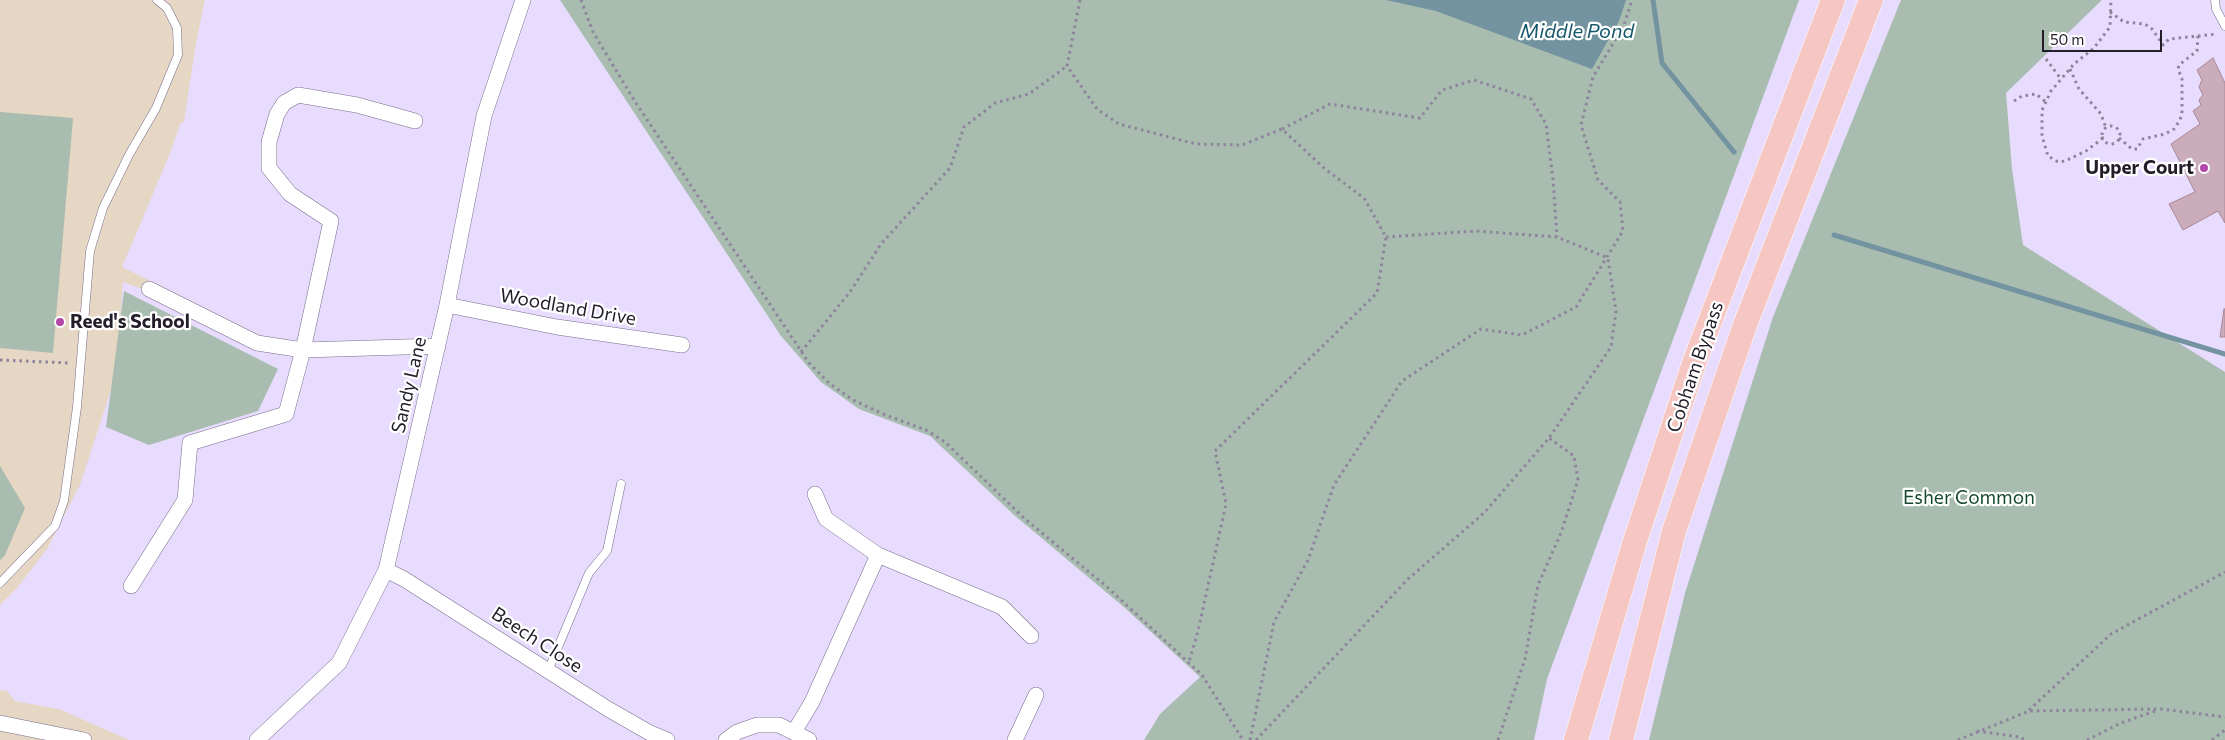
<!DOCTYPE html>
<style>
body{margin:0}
#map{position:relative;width:2225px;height:740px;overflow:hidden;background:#e8dcfe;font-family:Commissioner,sans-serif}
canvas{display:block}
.scale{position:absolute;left:2042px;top:30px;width:120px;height:22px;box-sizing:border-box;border:2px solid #221d29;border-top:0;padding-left:6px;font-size:15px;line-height:18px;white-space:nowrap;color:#221d29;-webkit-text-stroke:4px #fff;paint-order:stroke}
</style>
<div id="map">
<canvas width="2225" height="740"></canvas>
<div class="scale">50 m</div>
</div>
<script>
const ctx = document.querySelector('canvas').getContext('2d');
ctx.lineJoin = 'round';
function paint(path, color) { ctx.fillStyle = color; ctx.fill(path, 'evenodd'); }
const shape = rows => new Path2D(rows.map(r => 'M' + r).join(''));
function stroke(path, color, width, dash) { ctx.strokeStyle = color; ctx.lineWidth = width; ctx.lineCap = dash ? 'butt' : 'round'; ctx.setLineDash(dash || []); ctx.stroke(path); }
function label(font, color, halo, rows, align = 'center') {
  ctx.font = font + ' Commissioner,sans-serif'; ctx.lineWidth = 4.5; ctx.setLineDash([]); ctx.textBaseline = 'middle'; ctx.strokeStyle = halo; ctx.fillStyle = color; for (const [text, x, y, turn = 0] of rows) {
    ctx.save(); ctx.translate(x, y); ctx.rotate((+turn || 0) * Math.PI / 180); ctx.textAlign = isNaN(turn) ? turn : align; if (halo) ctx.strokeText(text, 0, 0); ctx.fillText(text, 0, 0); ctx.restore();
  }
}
paint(shape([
 [0,0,205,0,196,43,184,122,181,122,169,156,122,267,151,281,148,286,150,292,123,282,118,353,111,390,80,485,47,549,17,588,0,605],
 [0,690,7,691,15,701,59,709,129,740,0,740]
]), '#e6d6c4');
paint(shape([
 [560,0,1799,0,1547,679,1534,740,1144,740,1160,714,1200,677,1125,608,1014,515,930,436,859,409,821,382,781,336],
 [1901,0,2102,0,2006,93,2012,169,2023,245,2225,372,2225,740,1649,740,1685,593,1773,317],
 [0,112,73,118,53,353,0,348],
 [124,291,278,369,258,411,149,445,106,427],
 [0,466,25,508,5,555,0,560]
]), '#a8bcaf');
paint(shape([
 [1386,0,1626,0,1619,21,1592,69,1436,11]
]), '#7393a0');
stroke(shape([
 [1653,0,1662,63,1734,152],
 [1834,235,2225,354]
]), '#7393a0', 5);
const building = shape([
 [2213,58,2225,83,2225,223,2218,211,2183,230,2169,204,2195,192,2171,144,2200,124,2193,111,2201,105,2199,100,2203,95,2199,87,2202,80,2197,70,2213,58],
 [2224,309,2225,309,2225,337,2220,337,2224,309]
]);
paint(building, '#cbacbb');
stroke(building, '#a98697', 1);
const service = shape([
 [2215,0,2216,9,2225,26],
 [0,583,55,526,64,501,77,407,90,251,103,208,129,155,156,108,178,55,177,28,167,8,157,0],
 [548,671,589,573,607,551,621,484]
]);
const minor = shape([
 [149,289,257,343,303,350,331,221,290,194,269,168,269,142,277,114,284,103,298,95,357,105,415,121],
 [447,305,557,327,682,345],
 [815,494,826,519,878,555,1002,607,1031,636],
 [386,570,404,579,608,709,650,733,667,740],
 [131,586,185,500,190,443,286,414,303,350,438,346],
 [0,723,84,740],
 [794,732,812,702,878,555],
 [257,740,339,663,386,570,447,305,484,116,523,0],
 [726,740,737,732,757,725,779,725,809,740],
 [1015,740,1036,695]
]);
const trunk = shape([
 [1576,740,1635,541,1694,363,1833,0],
 [1621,740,1674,531,1745,325,1871,0]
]);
stroke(service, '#776c8a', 9);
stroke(minor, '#776c8a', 16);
stroke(trunk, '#fff', 25);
stroke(shape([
 [581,0,593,32,634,100,809,363,830,384,853,400,883,414,926,430,945,442,1025,519,1106,586,1202,675,1243,740],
 [1080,0,1067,66,1097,109,1119,124,1196,144,1242,145,1282,129,1325,169,1364,198,1386,237,1377,293,1215,451,1226,504,1198,631,1189,662],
 [2110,12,2124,22,2145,24,2152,29,2163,45,2169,39,2217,34],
 [2046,59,2061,79],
 [2070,69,2079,89,2101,114,2106,128],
 [2014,101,2022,96,2036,94,2046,102],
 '2102 135a9 9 0 1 1 18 0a9 9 0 1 1-18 0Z',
 [1282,129,1330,104,1420,118,1442,90,1474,80,1531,99,1546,124,1553,179,1557,237],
 [2103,138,2086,151,2065,161,2058,162,2048,156,2042,136,2042,110,2051,91,2074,64,2094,48,2110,27,2111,0],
 [2119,138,2132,149,2137,149,2143,139,2165,134,2174,129,2180,120,2182,112,2182,79,2178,69,2179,65,2197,51,2198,35],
 [1386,237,1476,231,1557,237,1608,258],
 [801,352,850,292,881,244,950,168,964,127,995,103,1029,94,1067,66],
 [0,360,70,363],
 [2029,710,2111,634,2225,572],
 [1977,731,2020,737,2025,740],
 [1250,740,1274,622,1308,560,1334,485,1402,381,1481,329,1522,335,1576,307,1623,231,1620,202,1598,180,1581,125,1593,77,1624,25,1632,0],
 [1256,740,1408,579,1484,513,1549,438,1611,347,1616,311,1608,259],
 [1498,740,1525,659,1538,585,1561,533,1578,480,1574,456,1549,438],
 [1958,740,2029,711,2161,709,2225,717],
 [2087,740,2121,723,2158,710],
 [2212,740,2225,730]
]), '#8d849c', 3, [2.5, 4]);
stroke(service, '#fff', 8);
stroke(minor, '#fff', 15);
stroke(trunk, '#f6c7c2', 24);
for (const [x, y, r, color] of [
 [2204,168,5,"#b347a6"],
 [60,322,5,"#b347a6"]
]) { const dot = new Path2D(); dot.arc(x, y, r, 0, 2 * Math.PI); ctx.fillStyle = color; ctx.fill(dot); stroke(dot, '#fff', 2); }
label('bold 19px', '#221d29', '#fff', [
 ["Upper Court",2194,168],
 ["Reed's School",70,322,"left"]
], 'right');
label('19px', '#221d29', '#fff', [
 ["Woodland Drive",568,307,10],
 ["Cobham Bypass",1695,367,-71],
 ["Sandy Lane",409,385,-77],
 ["Beech Close",537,640,33]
]);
label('19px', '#17492e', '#fff', [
 ["Esher Common",1969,498]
]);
label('italic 20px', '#16576c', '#fff', [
 ["Middle Pond",1577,31]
]);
</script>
